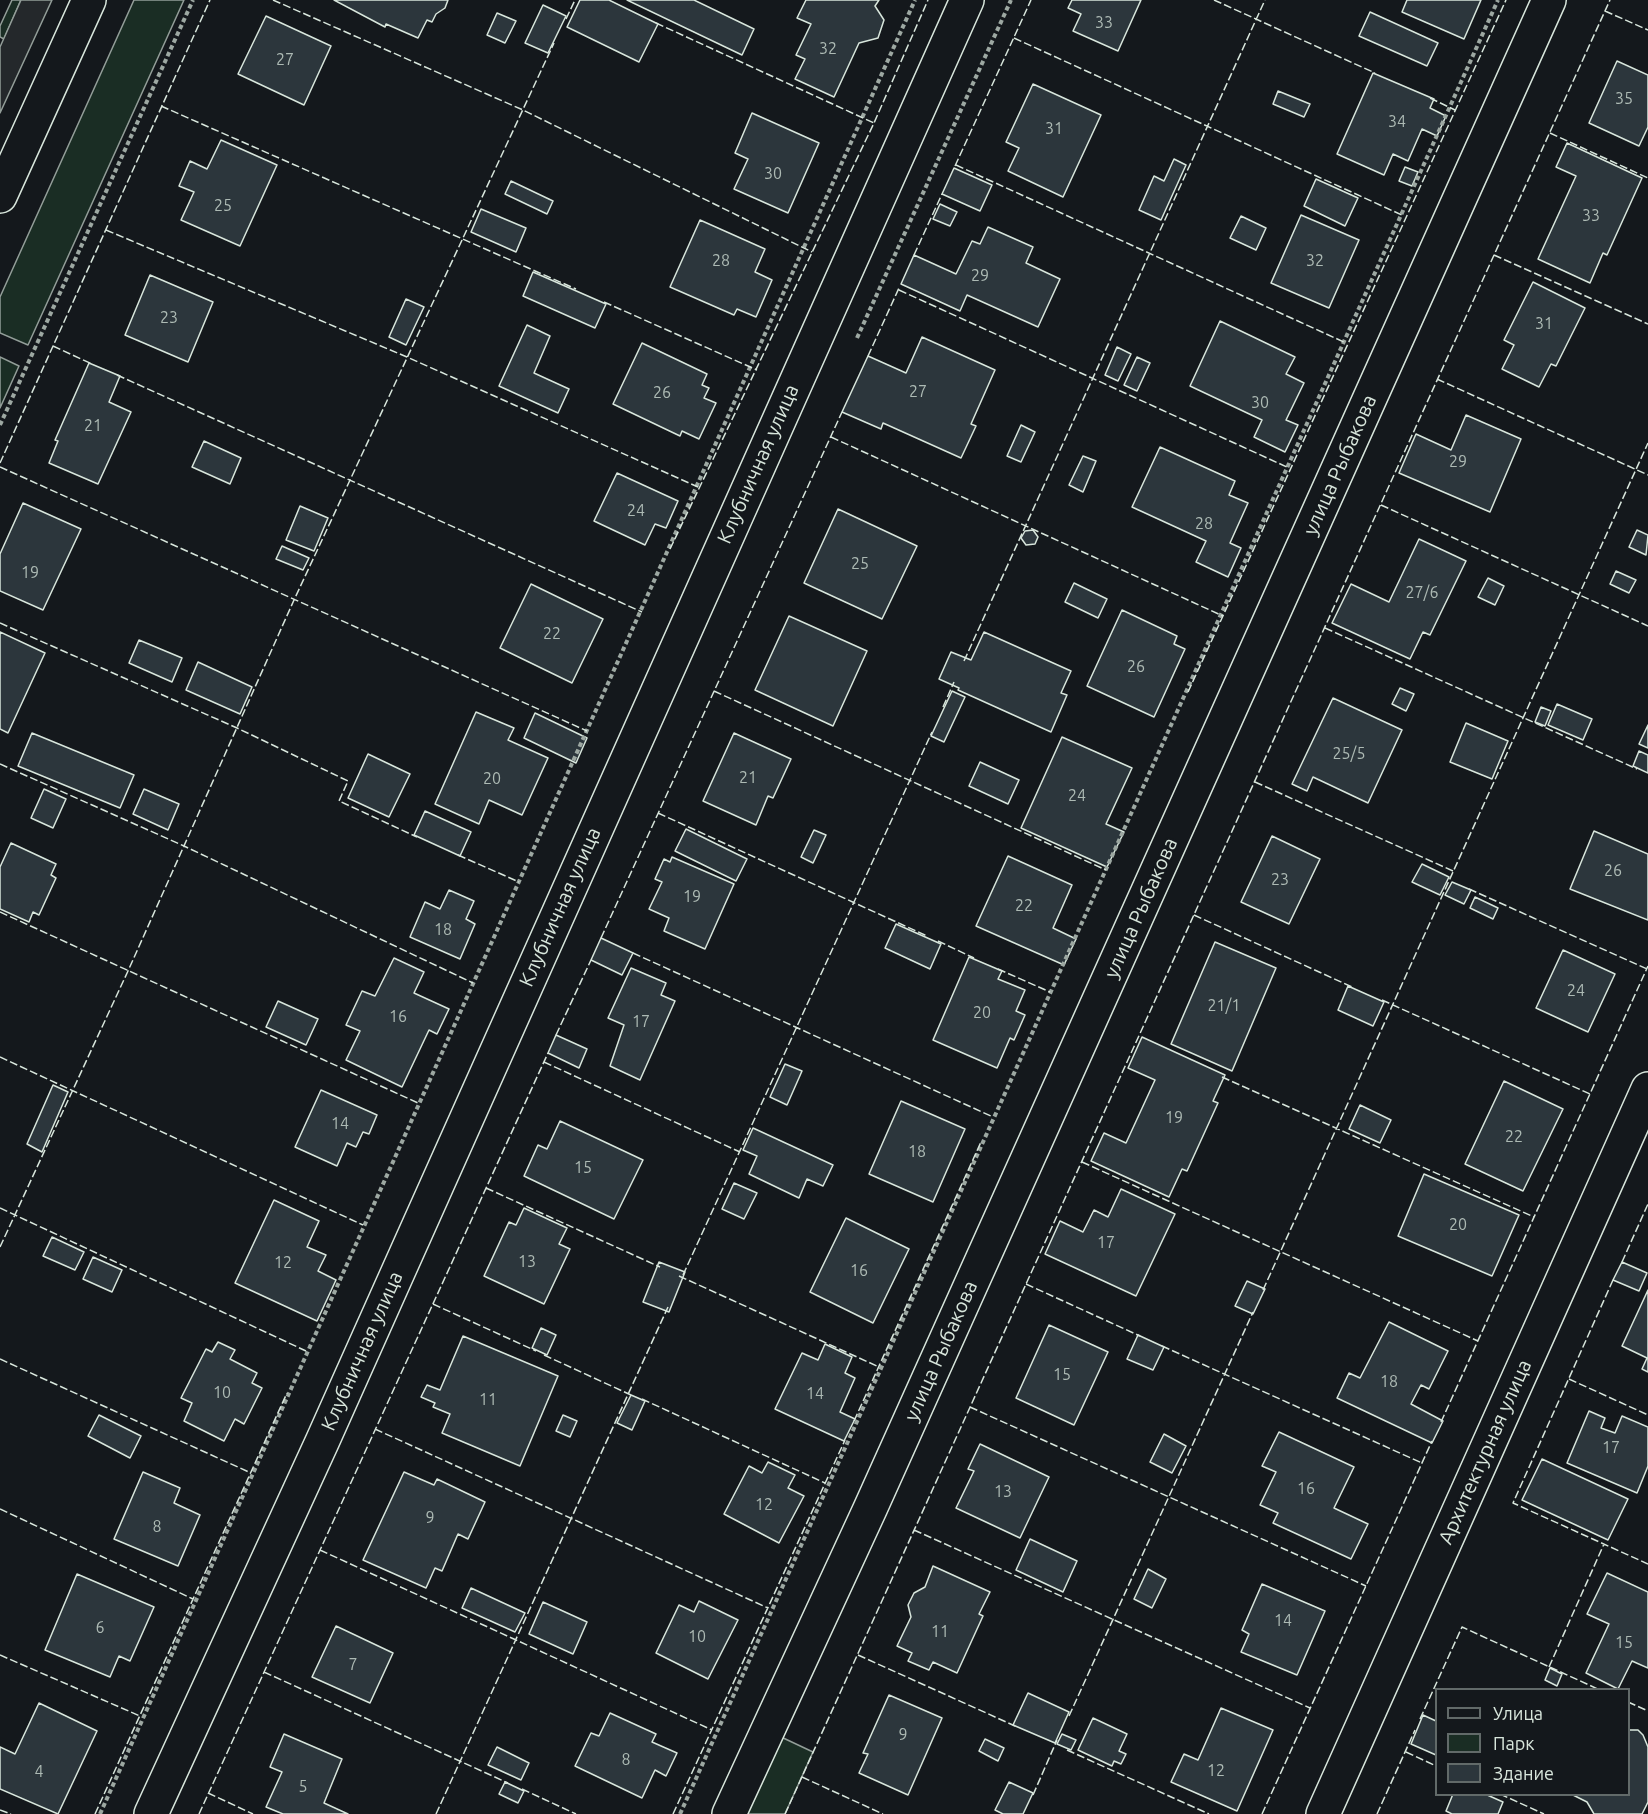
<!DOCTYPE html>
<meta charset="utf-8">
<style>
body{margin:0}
#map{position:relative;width:1648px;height:1814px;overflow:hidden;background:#14181c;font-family:Ubuntu,sans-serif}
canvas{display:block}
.legend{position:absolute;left:1435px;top:1688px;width:195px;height:108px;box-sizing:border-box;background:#14181c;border:2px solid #626a69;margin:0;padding:8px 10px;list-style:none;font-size:18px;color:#d8e6dc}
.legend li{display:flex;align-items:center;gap:12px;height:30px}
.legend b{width:30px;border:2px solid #626a69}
</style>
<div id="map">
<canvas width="1648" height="1814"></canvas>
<ul class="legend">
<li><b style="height:8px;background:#14181c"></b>Улица</li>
<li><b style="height:16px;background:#1a2d24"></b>Парк</li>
<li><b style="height:16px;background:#2c363c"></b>Здание</li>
</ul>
</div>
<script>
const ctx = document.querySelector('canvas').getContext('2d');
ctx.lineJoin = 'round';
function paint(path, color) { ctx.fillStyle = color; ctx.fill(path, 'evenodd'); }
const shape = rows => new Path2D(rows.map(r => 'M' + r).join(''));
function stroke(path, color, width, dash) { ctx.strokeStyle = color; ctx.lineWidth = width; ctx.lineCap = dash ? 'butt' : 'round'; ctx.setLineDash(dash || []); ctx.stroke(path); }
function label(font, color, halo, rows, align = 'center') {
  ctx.font = font + ' Ubuntu,sans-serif'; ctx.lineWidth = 4.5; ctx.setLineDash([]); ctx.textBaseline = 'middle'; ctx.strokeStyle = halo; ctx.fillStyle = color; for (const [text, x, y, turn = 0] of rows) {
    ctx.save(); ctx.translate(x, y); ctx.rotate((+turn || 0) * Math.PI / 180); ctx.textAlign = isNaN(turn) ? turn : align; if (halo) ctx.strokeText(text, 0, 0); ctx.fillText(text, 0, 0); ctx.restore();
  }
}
const green = shape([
 [12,0,21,0,4,39,0,37,0,26,12,0],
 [134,0,184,0,28,345,0,333,0,297,134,0],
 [0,357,19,366,0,408,0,357],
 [779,1736,813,1752,785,1814,742,1814,779,1736]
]);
paint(green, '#1a2d24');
stroke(green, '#939e99', 1.5);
const parking = shape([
 [21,0,52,0,0,113,0,47,21,0]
]);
paint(parking, '#24282b');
stroke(parking, '#939e99', 1.5);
const building = shape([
 [334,0,448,0,445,8,436,14,432,22,427,20,418,38,386,24,385,27,334,0],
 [580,0,609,0,658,24,639,62,567,27,580,0],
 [627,0,694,0,754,29,742,55,627,0],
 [806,0,879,0,875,6,884,20,878,38,859,43,834,97,795,79,805,59,796,55,811,24,797,18,806,0],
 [1072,0,1141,0,1118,51,1073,31,1081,14,1068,8,1072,0],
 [1407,0,1481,0,1464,39,1402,12,1407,0],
 [543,5,566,16,548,53,525,43,543,5],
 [1370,12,1438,43,1427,66,1359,36,1370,12],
 [497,13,516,21,505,43,487,35,497,13],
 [266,16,331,46,304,105,238,74,266,16],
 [1617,61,1648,75,1648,127,1639,146,1589,123,1617,61],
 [1373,73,1434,99,1430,108,1446,116,1437,136,1422,129,1408,161,1393,154,1384,175,1337,154,1373,73],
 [1033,84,1101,115,1063,197,1008,171,1019,148,1006,142,1033,84],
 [1278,91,1310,104,1304,117,1273,104,1278,91],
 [752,113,819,143,788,213,734,189,748,159,735,153,752,113],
 [221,140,277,165,240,246,181,220,194,192,179,186,190,161,207,169,221,140],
 [1567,143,1642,178,1607,255,1603,253,1590,283,1538,259,1576,176,1556,167,1567,143],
 [1174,159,1186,165,1161,220,1139,210,1154,176,1164,181,1174,159],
 [1405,167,1418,172,1412,186,1399,181,1405,167],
 [954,168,992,185,980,211,942,194,954,168],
 [1316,179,1358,198,1345,226,1304,206,1316,179],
 [511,181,553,201,547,214,505,194,511,181],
 [940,204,957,212,950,226,933,219,940,204],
 [481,209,526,228,516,252,471,232,481,209],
 [1301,215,1359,240,1329,308,1271,283,1301,215],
 [1241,216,1266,228,1256,250,1230,238,1241,216],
 [700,220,765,249,755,272,772,280,756,317,737,309,734,315,670,287,700,220],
 [988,227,1033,247,1026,263,1060,279,1038,327,967,295,960,311,901,284,914,255,956,274,972,241,980,244,988,227],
 [533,272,606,304,595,328,523,296,533,272],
 [150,275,213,302,188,362,125,335,150,275],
 [1533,282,1585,308,1556,366,1551,364,1539,387,1502,369,1514,345,1504,340,1533,282],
 [406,299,424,307,406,345,389,337,406,299],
 [1220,321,1295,357,1286,374,1304,383,1286,420,1298,425,1285,452,1254,437,1262,420,1190,386,1220,321],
 [527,325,550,336,534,373,569,389,558,413,499,386,527,325],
 [922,337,995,370,971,424,976,426,961,458,883,423,881,429,842,412,868,356,906,373,922,337],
 [642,343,707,374,702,385,709,388,704,398,716,403,699,439,682,431,680,436,613,404,642,343],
 [1117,347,1131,354,1118,381,1105,375,1117,347],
 [1137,357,1150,363,1137,391,1124,385,1137,357],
 [89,363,120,376,109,402,131,412,98,484,49,463,58,441,55,440,89,363],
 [1466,415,1521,439,1490,512,1399,473,1416,434,1451,450,1466,415],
 [1021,425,1035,432,1021,462,1007,456,1021,425],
 [204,441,241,458,230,484,192,467,204,441],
 [1160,447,1235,481,1229,495,1248,503,1230,543,1241,548,1228,577,1196,562,1206,541,1132,507,1160,447],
 [1083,456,1096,461,1083,492,1069,485,1083,456],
 [617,473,678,501,666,528,655,524,645,545,594,521,617,473],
 [23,503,81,529,43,610,0,591,0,554,23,503],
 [300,506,328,518,314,551,286,540,300,506],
 [838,509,917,546,882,619,804,583,838,509],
 [1033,530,1038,537,1035,544,1026,545,1021,538,1025,531,1033,530],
 [1637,530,1648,535,1646,555,1629,547,1637,530],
 [1419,539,1466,561,1430,635,1423,632,1410,659,1332,623,1351,584,1389,602,1419,539],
 [282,546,309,558,303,570,276,559,282,546],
 [1616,571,1636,580,1629,593,1610,584,1616,571],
 [1488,578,1504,586,1495,605,1478,597,1488,578],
 [1074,583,1107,599,1098,618,1065,602,1074,583],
 [531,584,603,619,572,683,500,648,531,584],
 [1122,610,1177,636,1174,644,1185,649,1154,717,1087,686,1122,610],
 [789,616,867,651,833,726,755,690,789,616],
 [0,632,45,653,8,733,0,729,0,632],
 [984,632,1071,671,1061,693,1067,695,1051,732,958,690,959,688,939,679,951,652,971,660,984,632],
 [139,640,182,658,172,682,129,663,139,640],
 [198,662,252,687,240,714,186,690,198,662],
 [1400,688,1414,694,1406,711,1392,704,1400,688],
 [952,691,965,697,944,742,931,736,952,691],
 [1333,698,1402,730,1368,803,1313,777,1307,791,1292,784,1333,698],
 [1557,704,1592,719,1583,740,1548,725,1557,704],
 [1541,707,1551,711,1545,726,1535,722,1541,707],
 [476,712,514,728,508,740,548,758,522,815,489,800,479,824,435,804,476,712],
 [535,713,587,738,576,763,524,738,535,713],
 [1466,723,1508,741,1492,779,1450,762,1466,723],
 [1648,725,1648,748,1639,744,1648,725],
 [32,733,134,775,120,808,18,766,32,733],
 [734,733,791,759,773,798,768,796,756,825,703,801,734,733],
 [1062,737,1132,768,1106,824,1124,832,1107,867,1021,828,1062,737],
 [1639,751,1648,755,1648,773,1633,766,1639,751],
 [368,754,410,774,389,817,348,798,368,754],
 [980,762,1019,780,1008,804,969,786,980,762],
 [44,789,66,799,53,828,31,818,44,789],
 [144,789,179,804,168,830,133,814,144,789],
 [425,811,471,832,460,856,414,835,425,811],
 [686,829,747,859,736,881,675,851,686,829],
 [814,830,826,835,813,863,801,857,814,830],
 [1594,831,1648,854,1648,920,1570,889,1594,831],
 [1272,836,1320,859,1289,924,1241,902,1272,836],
 [11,843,56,864,51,875,56,878,39,915,33,912,29,922,0,909,0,867,11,843],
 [1008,856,1072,885,1053,928,1076,939,1064,965,976,926,1008,856],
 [672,857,734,884,705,949,664,931,669,918,649,909,662,882,655,879,664,859,670,862,672,857],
 [1422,864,1449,877,1440,895,1412,882,1422,864],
 [1452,882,1471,890,1464,904,1445,895,1452,882],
 [449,890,474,901,466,919,475,924,460,959,410,937,425,902,440,909,449,890],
 [1475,897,1498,908,1493,919,1470,908,1475,897],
 [896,924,941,944,930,969,885,948,896,924],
 [601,938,633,953,622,975,591,960,601,938],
 [1215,942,1276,968,1232,1071,1171,1044,1215,942],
 [1563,950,1615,974,1588,1032,1536,1008,1563,950],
 [969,957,1002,971,998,979,1025,990,1016,1011,1025,1015,1014,1040,1010,1038,997,1068,933,1040,969,957],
 [394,958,424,972,414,993,449,1009,437,1034,429,1030,402,1087,346,1060,360,1031,346,1025,362,991,375,996,394,958],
 [631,968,666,983,661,995,675,1001,640,1080,610,1066,624,1025,608,1018,631,968],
 [1348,986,1384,1002,1373,1026,1338,1010,1348,986],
 [278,1001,318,1019,306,1045,266,1027,278,1001],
 [556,1035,587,1049,579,1068,548,1053,556,1035],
 [1142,1037,1225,1075,1213,1101,1218,1103,1187,1171,1182,1169,1169,1197,1091,1161,1104,1133,1126,1143,1155,1080,1128,1068,1142,1037],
 [785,1064,802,1071,787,1105,770,1097,785,1064],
 [1504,1081,1563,1109,1523,1191,1465,1164,1504,1081],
 [53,1085,68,1092,42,1152,27,1144,53,1085],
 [321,1090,377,1115,369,1134,363,1132,356,1147,347,1143,337,1166,295,1147,321,1090],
 [901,1101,965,1129,933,1202,869,1174,901,1101],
 [1360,1105,1391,1120,1380,1143,1349,1129,1360,1105],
 [560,1121,643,1160,614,1219,524,1176,538,1145,547,1149,560,1121],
 [753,1128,833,1165,823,1186,807,1179,799,1198,749,1174,757,1156,743,1150,753,1128],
 [1424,1174,1519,1215,1492,1276,1398,1236,1424,1174],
 [734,1183,757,1193,744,1219,722,1209,734,1183],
 [1121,1189,1175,1214,1136,1296,1045,1254,1060,1221,1083,1232,1094,1210,1108,1217,1121,1189],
 [274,1200,319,1221,307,1247,326,1255,318,1271,336,1280,317,1321,235,1283,274,1200],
 [524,1208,567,1228,559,1244,570,1249,544,1304,484,1276,509,1222,516,1225,524,1208],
 [846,1218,909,1249,873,1323,810,1292,846,1218],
 [52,1237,84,1252,75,1270,43,1256,52,1237],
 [93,1257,122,1270,112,1292,83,1279,93,1257],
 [659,1262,685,1272,669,1312,643,1302,659,1262],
 [1622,1262,1647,1273,1639,1291,1613,1280,1622,1262],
 [1247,1281,1265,1289,1253,1314,1235,1306,1247,1281],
 [1648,1290,1648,1372,1642,1369,1647,1358,1622,1346,1648,1290],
 [1389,1322,1448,1351,1429,1389,1421,1385,1411,1404,1443,1421,1432,1443,1337,1398,1349,1373,1360,1378,1389,1322],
 [1049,1325,1108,1352,1074,1425,1016,1398,1049,1325],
 [541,1328,556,1335,547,1355,532,1348,541,1328],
 [1138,1335,1164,1347,1153,1370,1127,1359,1138,1335],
 [463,1336,558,1376,520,1466,442,1433,450,1414,433,1407,435,1403,421,1397,427,1385,440,1390,463,1336],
 [218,1342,235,1350,230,1359,257,1373,252,1383,262,1388,244,1424,235,1419,224,1441,184,1421,192,1403,181,1398,206,1349,212,1352,218,1342],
 [825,1344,852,1357,845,1373,855,1378,840,1412,855,1419,844,1441,775,1409,802,1353,818,1360,825,1344],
 [631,1395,645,1401,632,1430,617,1423,631,1395],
 [1589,1411,1605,1418,1601,1428,1615,1433,1622,1416,1648,1427,1648,1466,1637,1493,1567,1463,1589,1411],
 [99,1415,141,1436,130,1458,88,1436,99,1415],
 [563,1415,577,1421,570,1437,556,1431,563,1415],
 [1279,1432,1354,1467,1334,1508,1368,1524,1351,1559,1273,1523,1278,1513,1260,1505,1276,1472,1262,1466,1279,1432],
 [1164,1434,1186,1446,1172,1473,1150,1462,1164,1434],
 [980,1444,1049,1477,1020,1538,956,1508,974,1471,968,1469,980,1444],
 [1542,1459,1628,1499,1608,1540,1522,1500,1542,1459],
 [768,1462,795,1475,788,1488,804,1496,779,1543,724,1514,749,1466,762,1473,768,1462],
 [143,1472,180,1488,174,1503,200,1515,178,1566,114,1539,143,1472],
 [404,1472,434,1485,437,1479,485,1502,468,1539,458,1534,442,1571,435,1568,426,1588,363,1560,404,1472],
 [1030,1539,1077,1561,1063,1592,1016,1570,1030,1539],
 [933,1566,990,1592,979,1614,983,1616,957,1673,933,1662,929,1670,908,1661,912,1653,897,1646,911,1617,908,1605,914,1593,925,1587,933,1566],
 [1148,1569,1166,1579,1152,1608,1134,1599,1148,1569],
 [1607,1573,1648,1592,1648,1668,1632,1661,1618,1689,1586,1673,1609,1624,1587,1614,1607,1573],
 [77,1574,154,1607,130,1661,119,1656,110,1677,45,1650,77,1574],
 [1262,1584,1325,1611,1297,1675,1241,1652,1249,1634,1242,1630,1262,1584],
 [471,1588,525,1613,515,1632,462,1608,471,1588],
 [699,1601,738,1620,708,1679,656,1653,679,1605,694,1612,699,1601],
 [543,1602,587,1622,573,1654,529,1634,543,1602],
 [336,1626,393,1653,370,1703,312,1677,336,1626],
 [1550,1668,1562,1674,1557,1686,1545,1680,1550,1668],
 [1028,1693,1069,1712,1055,1743,1013,1725,1028,1693],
 [889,1695,942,1718,908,1795,859,1773,868,1754,863,1753,889,1695],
 [39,1703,97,1731,58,1814,0,1789,0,1747,15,1754,39,1703],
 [1221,1708,1273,1730,1237,1811,1171,1782,1184,1754,1198,1760,1221,1708],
 [610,1713,656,1734,652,1742,677,1753,666,1776,655,1770,642,1798,575,1766,591,1733,599,1736,610,1713],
 [1423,1715,1436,1721,1436,1755,1411,1744,1423,1715],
 [1093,1718,1127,1734,1119,1751,1126,1754,1121,1764,1114,1761,1112,1766,1078,1750,1093,1718],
 [1628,1730,1638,1730,1643,1735,1648,1747,1648,1802,1642,1814,1594,1814,1587,1802,1571,1794,1628,1794,1628,1730],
 [284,1734,342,1759,324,1803,348,1814,283,1814,266,1807,282,1772,270,1767,284,1734],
 [1062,1734,1076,1740,1071,1750,1057,1744,1062,1734],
 [985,1739,1004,1748,998,1761,979,1751,985,1739],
 [497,1747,529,1763,521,1780,488,1765,497,1747],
 [505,1782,524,1791,518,1803,499,1794,505,1782],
 [1009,1782,1033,1793,1023,1814,1003,1814,995,1810,1009,1782],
 [1453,1794,1485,1794,1503,1802,1498,1814,1452,1814,1446,1811,1453,1794]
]);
paint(building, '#2c363c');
stroke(building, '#d8e6dc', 1.5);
const minor = shape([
 [151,1814,322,1442,967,0],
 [729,1814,870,1509,1549,0],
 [1323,1814,1648,1089]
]);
const secondary = shape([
 [0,196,89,0]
]);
stroke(minor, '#d8e6dc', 36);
stroke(secondary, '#d8e6dc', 36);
stroke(shape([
 [857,338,1011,0],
 [0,425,193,0],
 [100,1814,915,0],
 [680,1814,1498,0]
]), '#9da8a2', 4, [4.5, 3]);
stroke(minor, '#14181c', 33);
stroke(secondary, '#14181c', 33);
stroke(shape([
 [273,0,523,110,812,252],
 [1214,0,1375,73],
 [1605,11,1648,30],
 [566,19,575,0],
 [656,23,874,123],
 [1014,38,1404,216],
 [1430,98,1455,110],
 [161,106,576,289],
 [1550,133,1648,178],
 [956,165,1346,343],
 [955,166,1031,0],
 [106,230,407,357,698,487],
 [914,255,942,194],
 [1494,255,1648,324],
 [899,290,1289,468],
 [604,302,757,370],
 [53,346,92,364],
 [868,356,899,288],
 [117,375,642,612],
 [1437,379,1648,475],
 [831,437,1223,616],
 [0,463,210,0],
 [0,467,587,731],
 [1381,505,1648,626],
 [670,549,874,123,928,0],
 [0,623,237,728,348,781,339,801,417,837],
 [1325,628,1637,769],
 [964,661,1265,0],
 [714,691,1106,870],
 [1188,692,1506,0],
 [943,707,954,682],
 [0,764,184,846,473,983],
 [1255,782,1453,871],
 [658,813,927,936],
 [458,855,519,882],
 [1469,889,1647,969],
 [0,912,418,1103],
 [1194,915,1352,987],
 [601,938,842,412],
 [938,941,974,958],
 [633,953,993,1117],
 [998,969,1050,992],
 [1382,1000,1590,1094],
 [556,1035,591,960],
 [0,1057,363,1225],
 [544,1062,740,1152],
 [1222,1077,1534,1217],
 [1082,1162,1478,1341],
 [486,1188,660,1267],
 [0,1208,306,1351],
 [0,1247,128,971,294,600,554,43],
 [1622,1262,1648,1204],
 [683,1275,932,732],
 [679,1276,879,1367],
 [1613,1280,1513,1503,1648,1564],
 [1026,1284,1140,1336],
 [1263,1290,1648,443],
 [433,1304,536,1351],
 [1162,1346,1422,1463],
 [544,1355,631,1395],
 [0,1359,251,1473],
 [1569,1379,1648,1415],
 [642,1399,825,1483],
 [970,1407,1366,1586],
 [854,1421,981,1142],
 [1441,1422,1648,966],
 [375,1429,768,1608],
 [0,1509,193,1599],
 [914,1530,1310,1708],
 [320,1550,712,1730],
 [0,1655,140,1716],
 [858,1655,1015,1726],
 [1549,1667,1604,1544],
 [264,1672,508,1783],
 [1628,1702,1648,1711],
 [1069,1716,1253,1312],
 [1420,1719,1462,1627,1600,1690],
 [1067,1750,1209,1814],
 [1406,1752,1436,1766],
 [802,1777,883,1814],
 [522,1789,576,1814],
 [208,1793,253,1814],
 [1500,1794,1544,1814],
 [1033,1795,1057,1740],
 [0,1810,11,1814],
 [95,1814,287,1393],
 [199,1814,548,1053],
 [436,1814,668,1307],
 [673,1814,845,1440],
 [785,1814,1610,0],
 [1262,1814,1432,1441],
 [1377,1814,1415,1730]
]), '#d8e6dc', 1.5, [8, 3]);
label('16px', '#adbab4', null, [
 ["33",1104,23],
 ["32",828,49],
 ["27",285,60],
 ["35",1624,99],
 ["34",1397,122],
 ["31",1054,129],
 ["30",773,174],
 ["25",223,206],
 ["33",1591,216],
 ["28",721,261],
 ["32",1315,261],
 ["29",980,276],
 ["23",169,318],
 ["31",1544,324],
 ["27",918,392],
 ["26",662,393],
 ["30",1260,403],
 ["21",93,426],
 ["29",1458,462],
 ["24",636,511],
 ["28",1204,524],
 ["25",860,564],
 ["19",30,573],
 ["27/6",1422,593],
 ["22",552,634],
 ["26",1136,667],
 ["25/5",1349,754],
 ["21",748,778],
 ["20",492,779],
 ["24",1077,796],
 ["26",1613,871],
 ["23",1280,880],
 ["19",692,897],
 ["22",1024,906],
 ["18",443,930],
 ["24",1576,991],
 ["21/1",1224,1006],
 ["20",982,1013],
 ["16",398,1017],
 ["17",641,1022],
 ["19",1174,1118],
 ["14",340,1124],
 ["22",1514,1137],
 ["18",917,1152],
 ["15",583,1168],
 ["20",1458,1225],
 ["17",1106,1243],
 ["13",527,1262],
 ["12",283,1263],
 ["16",859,1271],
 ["15",1062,1375],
 ["18",1389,1382],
 ["10",222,1393],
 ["14",815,1394],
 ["11",488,1400],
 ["17",1611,1448],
 ["16",1306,1489],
 ["13",1003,1492],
 ["12",764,1505],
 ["9",430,1518],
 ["8",157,1527],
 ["14",1283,1621],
 ["6",100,1628],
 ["11",940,1632],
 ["10",697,1637],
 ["15",1624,1643],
 ["7",353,1665],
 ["9",903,1735],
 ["8",626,1760],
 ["12",1216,1771],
 ["4",39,1772],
 ["5",303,1787]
]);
label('20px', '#d8e6dc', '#14181c', [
 ["Клубничная улица",758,464,-66],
 ["улица Рыбакова",1340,465,-66],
 ["Клубничная улица",560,907,-66],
 ["улица Рыбакова",1141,908,-66],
 ["Клубничная улица",362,1351,-66],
 ["улица Рыбакова",941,1351,-66],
 ["Архитектурная улица",1485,1452,-66]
]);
</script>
